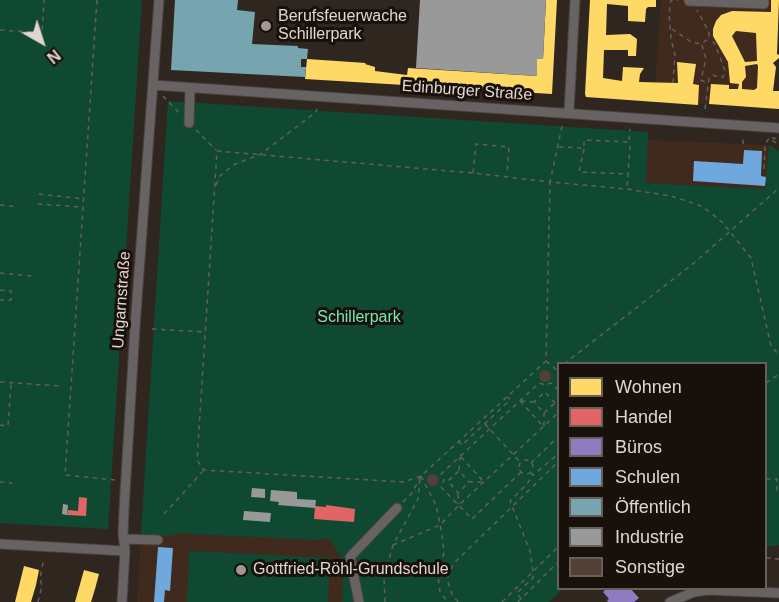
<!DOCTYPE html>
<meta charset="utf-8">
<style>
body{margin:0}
#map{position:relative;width:779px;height:602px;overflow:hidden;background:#302620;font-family:Arial,sans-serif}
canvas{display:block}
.legend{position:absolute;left:557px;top:362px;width:210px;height:228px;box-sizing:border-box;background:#18100b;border:2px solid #685f59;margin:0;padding:8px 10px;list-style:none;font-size:18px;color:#e1d5ce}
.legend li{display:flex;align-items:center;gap:12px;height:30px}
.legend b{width:30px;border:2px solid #685f59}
.north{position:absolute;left:12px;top:12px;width:60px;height:60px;-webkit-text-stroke:4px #18100b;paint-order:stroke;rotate:141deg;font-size:16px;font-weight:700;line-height:24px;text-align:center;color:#e1d5ce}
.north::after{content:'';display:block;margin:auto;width:21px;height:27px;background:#e1d5ce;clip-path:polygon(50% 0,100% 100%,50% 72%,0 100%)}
</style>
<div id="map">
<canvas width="779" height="602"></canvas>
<ul class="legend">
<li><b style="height:16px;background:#ffd966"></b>Wohnen</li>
<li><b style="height:16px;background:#e06666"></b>Handel</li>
<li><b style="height:16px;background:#8e7cc3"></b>Büros</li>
<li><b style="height:16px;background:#6fa8dc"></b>Schulen</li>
<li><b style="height:16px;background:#76a5af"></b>Öffentlich</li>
<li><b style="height:16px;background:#999"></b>Industrie</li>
<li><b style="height:16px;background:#524036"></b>Sonstige</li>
</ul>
<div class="north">N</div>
</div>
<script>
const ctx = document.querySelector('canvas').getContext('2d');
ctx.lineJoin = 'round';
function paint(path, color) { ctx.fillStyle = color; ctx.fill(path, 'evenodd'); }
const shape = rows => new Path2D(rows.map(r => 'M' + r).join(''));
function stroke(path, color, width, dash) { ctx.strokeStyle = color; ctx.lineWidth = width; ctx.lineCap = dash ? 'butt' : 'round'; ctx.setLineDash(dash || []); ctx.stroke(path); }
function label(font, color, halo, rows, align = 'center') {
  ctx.font = font + ' Arial,sans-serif'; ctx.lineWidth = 6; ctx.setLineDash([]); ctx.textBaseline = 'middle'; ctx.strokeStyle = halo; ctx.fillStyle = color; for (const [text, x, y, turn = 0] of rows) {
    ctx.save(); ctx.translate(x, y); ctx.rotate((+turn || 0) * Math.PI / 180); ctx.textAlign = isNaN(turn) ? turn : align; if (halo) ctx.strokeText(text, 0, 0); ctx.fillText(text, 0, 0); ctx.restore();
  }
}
paint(shape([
 [661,0,771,0,765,108,654,101],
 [647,140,769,145,766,189,645,183],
 [305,489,376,602,137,602,141,534,174,536,174,533]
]), '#402a1d');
paint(shape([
 [0,0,142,0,108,529,0,523],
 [168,101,648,132,646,183,765,189,769,145,779,151,779,545,766,547,766,364,558,364,558,588,563,589,549,602,342,602,344,563,330,538,316,540,175,533,174,536,141,534],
 [189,551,330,558,328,602,187,602]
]), '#104932');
paint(shape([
 [546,0,557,0,552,94,305,79,307,59,366,63,365,64,375,67,375,71,407,75,408,68,537,76,537,59,543,59],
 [590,0,656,0,656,7,648,7,646,9,645,22,628,21,628,6,607,4,606,35,630,34,637,39,636,56,628,56,628,50,604,50,603,78,622,81,623,67,644,68,640,74,639,82,678,83,677,62,696,64,693,84,699,85,698,105,586,97,585,94],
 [771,0,779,0,777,54,779,55,779,58,773,63,776,67,773,91,779,91,779,109,709,104,711,84,729,85,729,89,738,89,739,84,730,83,728,62,713,36,713,29,716,21,721,15,732,11,771,12],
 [736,31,756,33,757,61,745,62,732,36],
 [757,64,758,66,757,88,754,90,742,89,742,82,746,77,745,66],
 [24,566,39,570,36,585,31,602,15,602],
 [84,570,99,574,95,589,91,602,75,602]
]), '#ffd966');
paint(shape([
 [79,497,87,498,86,516,67,515,68,510,78,511],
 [326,505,355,509,354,522,314,519,315,506,326,507]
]), '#e06666');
paint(shape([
 [607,588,630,588,639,598,634,602,608,602,607,600,609,599,603,592]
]), '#8e7cc3');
paint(shape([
 [744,150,762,151,761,176,766,177,765,186,693,181,694,161,743,164],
 [158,547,173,548,170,591,165,590,164,602,154,602]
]), '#6fa8dc');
paint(shape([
 [175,0,238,0,237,10,255,12,252,44,298,46,298,48,308,49,307,59,301,59,301,67,306,67,305,77,171,70]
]), '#76a5af');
paint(shape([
 [420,0,546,0,543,59,537,59,537,76,416,68],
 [252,488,265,489,265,498,251,497],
 [271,490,297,492,297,499,316,500,315,508,278,505,279,502,270,501],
 [63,504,68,505,67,515,62,514],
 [244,511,271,513,270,522,243,520],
 [368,560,370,573,360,574,358,562]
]), '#999');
paint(shape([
 '539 376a6 6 0 1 1 12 0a6 6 0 1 1-12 0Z',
 '427 480a6 6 0 1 1 12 0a6 6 0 1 1-12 0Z'
]), '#524036');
const minor = shape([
 [689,1,764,4,764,0],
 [153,85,779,128],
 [569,112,575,0],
 [189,123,190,88],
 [125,539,158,540],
 [0,544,125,551],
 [122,602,125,551,123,533,124,510,135,327,159,0],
 [359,602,350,557,397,508],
 [670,602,694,592,708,590,779,593]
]);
stroke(minor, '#4b433e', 11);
stroke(shape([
 [97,0,65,475,115,480],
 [672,29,691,42,701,44,704,42,709,38,709,32,697,10],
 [0,30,42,33,44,0],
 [702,45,706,59,701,80,708,84],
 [673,83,675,55,671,39,669,14,671,0,679,0],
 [163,96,180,114],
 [705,109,709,78,713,75,720,78,723,77,725,71,715,44,709,38],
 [562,126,550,182,627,189,671,196,699,205,710,212,723,223,751,258,771,346,779,355],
 [196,130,216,150],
 [772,138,779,139],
 [629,140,630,129],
 [743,144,743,137],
 [559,147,584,148,584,140,628,142,630,146,627,188],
 [584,149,579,172,627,174],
 [764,169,765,145,769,138,779,145],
 [473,173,476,144,509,147,507,175],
 [216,185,220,176,233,165,261,154,316,112,317,109],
 [39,194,83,199],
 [38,204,82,207],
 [0,205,18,207],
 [0,273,32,276],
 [0,290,11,291,11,300,0,300],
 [152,329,205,332],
 [546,361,558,371],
 [564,364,694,263,779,188],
 [0,382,60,386],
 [766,383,779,374],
 [520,401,543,426],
 [521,401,534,402],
 [555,403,545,392,534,402,544,413,555,403,558,403],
 [485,424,521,463],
 [0,425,8,426,11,384],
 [544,426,544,413],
 [458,441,462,445,510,400,508,397],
 [461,457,484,482,469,482,458,493,448,481,459,471,469,482],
 '519 467a7 7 0 1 1 14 0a7 7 0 1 1-14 0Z',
 [531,463,558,437],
 [459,470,460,457],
 [521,472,472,519,441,487,444,480,441,474,539,383,545,385,552,383,558,390],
 [531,473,533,475,557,455,558,457],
 [421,476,436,505,442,534,444,552,438,575,440,592,448,602],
 [766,479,777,479,777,491,779,492],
 [0,482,12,483],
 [458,494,459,504],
 [403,502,412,493,421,476,546,361,550,182,473,173,217,151,197,460,204,470,404,482,421,476],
 [164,514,203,471],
 [393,545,440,525,459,505,558,413],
 [766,558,779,559],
 [521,599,517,593,533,578,533,572,530,551,510,501,527,484,533,475],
 [38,602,42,586,40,578,44,558],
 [385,602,384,578,393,545,418,499,420,478],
 [458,602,452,594,448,582,448,574,454,563,558,462],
 [502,602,558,547],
 [518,602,558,562]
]), '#645e5c', 1.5, [4.5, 4.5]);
stroke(minor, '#676362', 9);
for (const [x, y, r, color] of [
 [266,26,6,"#a39891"],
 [241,570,6,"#a39891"]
]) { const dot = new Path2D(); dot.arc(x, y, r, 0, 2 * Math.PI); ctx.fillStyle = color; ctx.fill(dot); stroke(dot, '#18100b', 2); }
label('16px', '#e1d5ce', '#18100b', [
 ["Berufsfeuerwache",278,17],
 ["Schillerpark",278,35],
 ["Gottfried-Röhl-Grundschule",253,570]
], 'left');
label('16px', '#e1d5ce', '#18100b', [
 ["Edinburger Straße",467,91,4],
 ["Ungarnstraße",122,300,-86]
]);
label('16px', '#72ecb6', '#18100b', [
 ["Schillerpark",359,318]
]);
</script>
